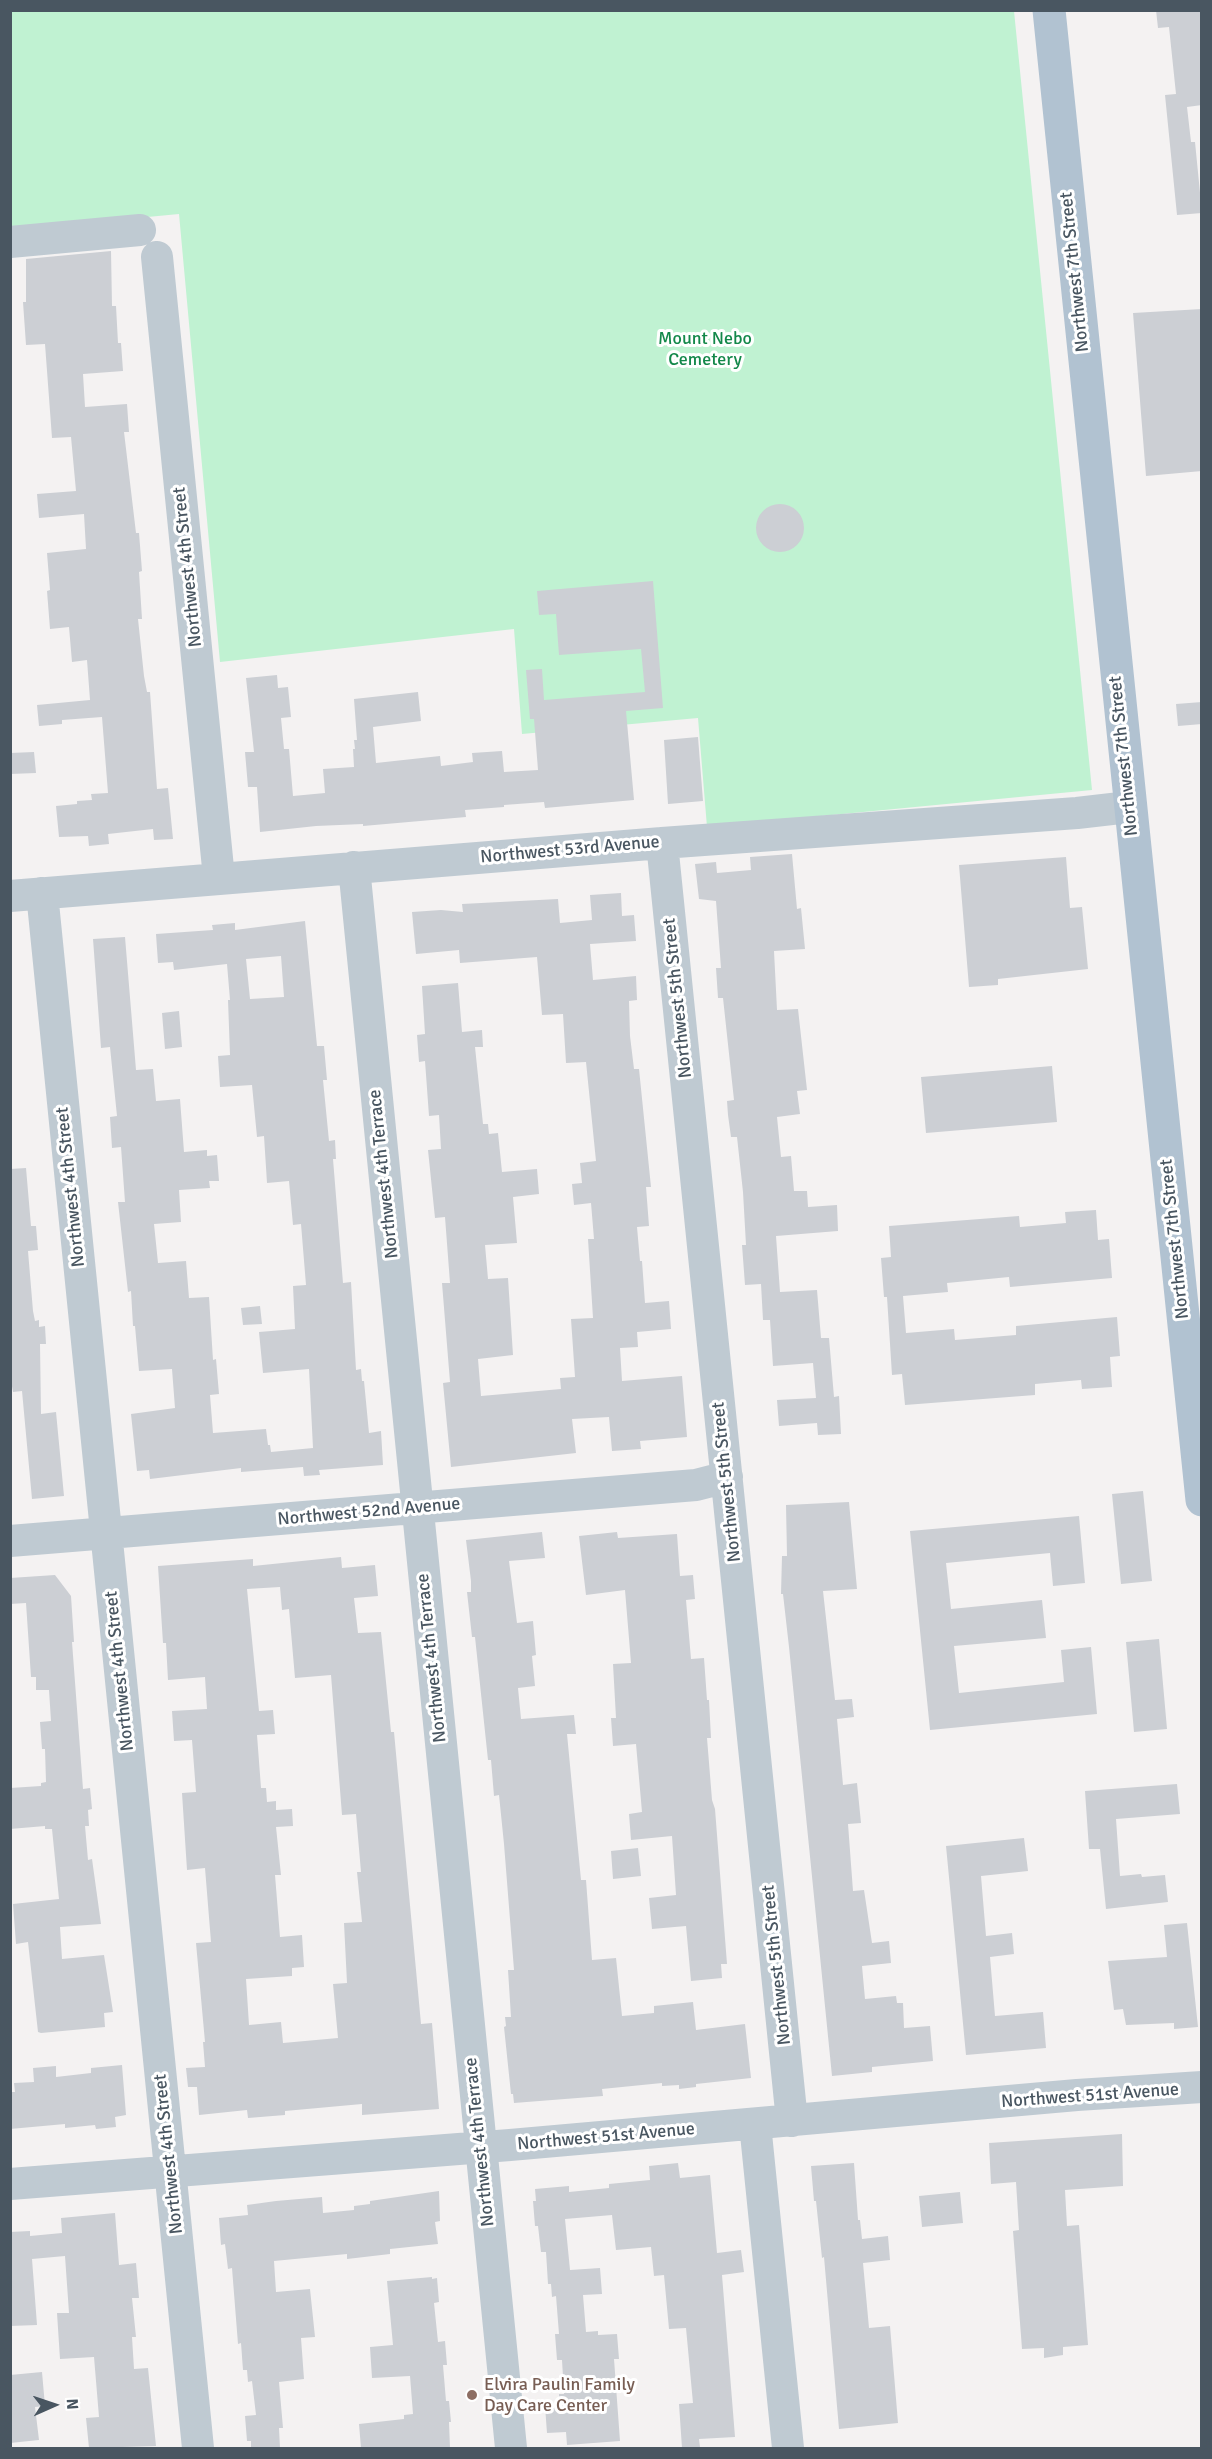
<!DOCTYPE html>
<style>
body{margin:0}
#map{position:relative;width:1212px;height:2459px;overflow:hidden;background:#f4f2f2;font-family:Signika,sans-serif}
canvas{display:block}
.frame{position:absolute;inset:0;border:12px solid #495661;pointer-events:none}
.north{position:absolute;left:24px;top:2375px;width:60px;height:60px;-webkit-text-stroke:4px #fff;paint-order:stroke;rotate:87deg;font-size:16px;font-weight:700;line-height:24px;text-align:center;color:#495661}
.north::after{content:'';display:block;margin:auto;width:21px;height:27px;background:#495661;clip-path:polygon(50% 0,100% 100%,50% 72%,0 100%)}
</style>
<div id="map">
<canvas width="1212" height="2459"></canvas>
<div class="frame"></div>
<div class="north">N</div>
</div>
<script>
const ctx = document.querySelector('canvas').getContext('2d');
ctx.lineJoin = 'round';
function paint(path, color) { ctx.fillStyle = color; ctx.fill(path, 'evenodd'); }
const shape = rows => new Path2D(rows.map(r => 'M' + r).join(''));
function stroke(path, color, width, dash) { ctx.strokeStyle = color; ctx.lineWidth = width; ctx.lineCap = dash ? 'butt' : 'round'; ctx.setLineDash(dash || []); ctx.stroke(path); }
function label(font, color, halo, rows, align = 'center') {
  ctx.font = font + ' Signika,sans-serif'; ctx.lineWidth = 6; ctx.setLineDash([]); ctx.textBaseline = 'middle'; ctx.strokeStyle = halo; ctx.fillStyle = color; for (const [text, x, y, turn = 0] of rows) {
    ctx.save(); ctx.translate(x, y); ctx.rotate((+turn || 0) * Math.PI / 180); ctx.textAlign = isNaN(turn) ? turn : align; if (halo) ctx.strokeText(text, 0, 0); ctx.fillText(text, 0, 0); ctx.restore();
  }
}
paint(shape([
 [11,11,1014,11,1092,790,707,827,698,718,522,734,514,629,220,662,179,214,11,230]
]), '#c0f2d2');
paint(shape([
 [1156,10,1202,10,1202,105,1187,107,1191,142,1195,142,1202,213,1177,215,1165,95,1176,94,1169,27,1158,28],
 [111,251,112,306,116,306,118,343,121,343,123,371,83,374,85,407,127,404,129,432,124,432,136,533,139,533,142,571,139,572,142,619,138,619,144,676,147,692,150,692,157,789,168,788,173,839,154,840,153,829,108,834,109,844,89,846,88,836,59,837,56,806,77,804,77,801,92,800,91,794,108,793,102,717,62,720,62,724,39,726,37,705,90,700,87,660,72,662,69,627,50,629,47,591,50,590,47,553,86,549,84,514,39,518,37,494,76,491,71,437,52,438,45,344,26,345,23,302,26,302,26,259],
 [1202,309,1202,471,1146,476,1133,313],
 '756 528a24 24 0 1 1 48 0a24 24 0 1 1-48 0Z',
 [653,581,663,708,626,711,634,800,545,808,544,802,504,805,504,807,465,810,466,817,363,826,363,824,316,826,260,832,257,787,248,787,245,752,254,752,246,678,277,675,278,688,288,687,291,717,281,718,284,749,289,749,293,796,325,793,323,769,354,767,353,749,355,749,354,740,357,740,354,699,418,692,421,721,373,727,376,763,440,756,441,766,473,762,472,753,502,751,504,772,538,770,534,719,530,719,526,670,542,669,544,700,645,692,641,649,559,655,556,614,539,615,537,591],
 [1202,702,1202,724,1178,726,1176,704],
 [698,737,703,801,668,804,664,740],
 [34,752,36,773,10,774,10,753],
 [792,854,797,909,801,908,805,949,774,951,777,1010,798,1009,807,1090,797,1091,800,1114,777,1117,781,1157,791,1156,794,1191,807,1191,808,1207,837,1205,838,1231,776,1236,780,1292,817,1290,821,1338,829,1338,834,1397,839,1396,841,1434,818,1435,817,1423,779,1426,777,1400,816,1398,813,1363,773,1366,770,1320,763,1320,761,1284,745,1285,742,1245,746,1245,743,1192,737,1137,731,1137,728,1115,727,1101,734,1100,723,998,718,998,716,968,721,968,716,901,699,899,695,864,716,862,717,873,751,870,750,857],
 [1066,857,1070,908,1082,907,1088,969,998,979,998,985,969,987,959,865],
 [621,893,622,916,634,915,636,941,590,944,593,980,636,976,637,1000,629,1001,630,1036,634,1069,639,1069,651,1187,646,1187,649,1226,637,1227,640,1261,642,1261,645,1303,669,1301,671,1329,637,1332,638,1347,620,1348,622,1381,682,1376,687,1437,640,1441,641,1449,612,1451,609,1417,572,1419,576,1453,451,1467,443,1383,450,1382,442,1283,450,1283,445,1217,435,1218,428,1150,441,1149,439,1115,429,1116,425,1061,419,1062,417,1035,425,1034,422,986,458,983,462,1032,482,1030,483,1047,475,1047,483,1124,488,1124,489,1134,498,1133,502,1172,537,1169,539,1194,513,1197,517,1243,485,1245,488,1279,508,1278,513,1355,478,1359,481,1396,561,1389,560,1378,575,1377,571,1319,593,1318,588,1239,594,1239,591,1203,574,1205,572,1184,582,1183,580,1163,596,1161,586,1062,566,1063,563,1014,542,1015,537,957,460,963,459,950,416,954,412,912,441,910,463,912,462,904,558,899,560,923,592,920,590,895],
 [305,921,317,1046,324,1046,327,1080,323,1080,329,1141,335,1140,336,1159,333,1159,343,1283,351,1282,356,1370,361,1369,362,1381,364,1381,369,1433,381,1431,383,1465,319,1470,320,1475,304,1476,303,1467,241,1472,241,1468,150,1479,149,1470,137,1471,131,1414,175,1408,172,1369,139,1371,135,1326,133,1326,131,1291,128,1292,118,1202,125,1202,121,1147,112,1148,110,1117,117,1116,110,1047,101,1048,93,939,125,937,136,1070,153,1069,156,1101,180,1099,184,1152,207,1150,207,1156,217,1155,219,1181,209,1181,210,1188,179,1190,181,1222,154,1224,158,1263,186,1261,189,1298,209,1297,213,1360,216,1359,219,1394,210,1395,213,1433,266,1429,268,1445,270,1445,271,1452,313,1448,309,1369,263,1373,259,1332,295,1329,293,1286,306,1285,301,1224,293,1225,289,1181,267,1183,264,1136,257,1137,252,1085,220,1087,218,1056,230,1055,228,1000,230,1000,227,964,174,970,173,962,158,963,156,934,213,930,212,925,235,923,235,930],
 [281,956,284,997,250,999,246,959],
 [179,1011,182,1047,165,1049,162,1013],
 [1052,1066,1057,1122,926,1133,921,1077],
 [26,1168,31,1226,36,1226,38,1250,28,1251,33,1311,35,1321,39,1320,39,1327,45,1326,46,1344,40,1344,41,1414,56,1412,64,1496,32,1499,22,1391,13,1392,10,1375,10,1169],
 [1096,1210,1098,1240,1109,1239,1112,1278,1010,1287,1009,1277,947,1283,948,1292,903,1296,906,1333,954,1329,955,1340,1016,1335,1016,1326,1117,1317,1120,1356,1110,1357,1112,1387,1082,1389,1081,1380,1035,1384,1035,1395,905,1405,902,1374,892,1375,887,1297,884,1297,881,1258,891,1257,889,1226,1019,1216,1020,1227,1066,1223,1065,1212],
 [260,1306,262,1324,243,1325,241,1308],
 [1143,1491,1152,1581,1121,1584,1112,1494],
 [849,1502,857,1589,823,1591,835,1700,852,1699,854,1717,837,1719,843,1785,857,1783,861,1823,848,1824,853,1891,864,1890,872,1943,889,1941,891,1963,862,1966,865,1999,896,1996,897,2003,903,2003,904,2028,930,2026,933,2061,872,2067,872,2072,832,2076,789,1647,783,1594,781,1594,782,1556,787,1556,786,1505],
 [1079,1516,1085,1583,1053,1586,1050,1553,946,1563,951,1609,1042,1600,1046,1638,954,1646,959,1693,1064,1682,1061,1650,1091,1647,1097,1714,930,1730,910,1531],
 [542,1532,545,1558,509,1561,517,1623,533,1621,536,1655,532,1656,535,1686,518,1688,521,1719,574,1715,576,1734,567,1734,581,1880,586,1880,592,1960,616,1958,622,2016,654,2013,654,2006,693,2002,696,2030,745,2024,751,2078,696,2084,696,2087,679,2089,679,2085,662,2086,662,2083,602,2089,603,2096,514,2103,513,2094,511,2094,504,2027,506,2026,505,2017,511,2017,508,1970,514,1970,504,1844,499,1795,494,1796,491,1760,488,1760,475,1637,472,1637,467,1592,471,1592,471,1581,466,1540],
 [617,1532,618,1538,677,1534,680,1576,693,1575,695,1599,686,1600,691,1659,704,1658,707,1700,709,1700,711,1738,707,1738,712,1800,715,1809,727,1964,721,1964,722,1978,691,1981,686,1926,652,1929,649,1898,676,1895,672,1836,631,1840,629,1814,642,1812,636,1744,613,1746,611,1718,616,1718,613,1664,631,1663,625,1590,586,1595,579,1536],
 [341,1557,342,1568,375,1565,378,1596,354,1598,358,1633,381,1632,391,1732,394,1732,421,2024,432,2023,439,2109,362,2115,362,2104,285,2111,285,2115,248,2118,247,2110,199,2115,197,2087,188,2087,186,2068,205,2067,203,2042,205,2042,196,1943,211,1942,205,1868,187,1870,182,1793,196,1792,192,1740,174,1741,172,1711,207,1709,205,1677,168,1680,166,1643,163,1643,158,1566,253,1559,253,1566],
 [280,1587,282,1610,289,1609,295,1678,331,1675,342,1815,356,1814,361,1872,357,1872,362,1922,344,1923,347,1983,333,1984,338,2038,283,2043,281,2022,249,2025,246,1979,292,1976,292,1968,304,1967,302,1935,280,1937,275,1875,281,1875,276,1827,293,1826,292,1809,276,1810,276,1801,267,1802,266,1788,261,1788,257,1735,275,1734,273,1710,259,1711,247,1589],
 [55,1575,71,1596,74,1642,72,1642,83,1789,90,1788,92,1809,88,1810,89,1826,85,1826,88,1860,92,1859,101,1924,60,1927,62,1959,104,1955,113,2012,104,2013,105,2027,41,2033,38,2032,28,1942,16,1944,13,1904,59,1899,52,1829,45,1829,45,1826,10,1829,10,1788,41,1786,41,1783,46,1782,45,1749,42,1749,40,1722,51,1721,49,1690,36,1690,36,1677,31,1677,26,1603,10,1604,10,1578],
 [1159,1639,1167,1729,1134,1732,1126,1642],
 [1177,1784,1180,1814,1116,1819,1120,1876,1141,1874,1142,1877,1165,1875,1168,1902,1106,1909,1100,1849,1089,1849,1085,1791],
 [1024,1838,1028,1871,981,1876,986,1936,1012,1933,1014,1954,990,1957,995,2016,1043,2012,1046,2048,966,2055,946,1846],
 [638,1848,641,1876,613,1879,611,1851],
 [1187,1923,1198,2027,1174,2029,1174,2023,1126,2025,1123,2009,1114,2010,1108,1961,1167,1957,1164,1925],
 [122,2065,126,2115,115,2117,116,2127,96,2129,95,2125,65,2128,65,2124,10,2129,10,2092,15,2092,14,2083,34,2082,33,2068,56,2066,56,2077,91,2073,91,2068],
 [1122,2134,1123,2186,1065,2190,1067,2226,1079,2225,1088,2345,1063,2347,1063,2355,1044,2358,1044,2348,1022,2349,1013,2231,1019,2230,1016,2182,991,2184,989,2143],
 [678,2163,680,2178,710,2175,717,2253,741,2250,744,2272,722,2275,735,2437,699,2439,700,2447,682,2448,679,2404,693,2403,686,2328,669,2329,664,2275,654,2276,651,2247,616,2250,612,2215,565,2219,570,2270,600,2268,602,2294,583,2295,586,2332,598,2331,598,2335,617,2334,619,2359,614,2359,620,2441,567,2445,566,2432,547,2433,545,2406,559,2405,559,2394,564,2394,562,2360,557,2360,555,2334,559,2334,556,2296,552,2297,551,2284,548,2284,546,2252,541,2252,538,2226,535,2226,533,2201,536,2201,535,2189,569,2186,569,2192,609,2188,609,2184,650,2180,649,2166],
 [854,2163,858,2220,860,2220,862,2239,888,2236,890,2260,863,2263,869,2328,890,2326,898,2423,839,2429,824,2257,822,2258,816,2201,814,2201,811,2166],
 [439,2191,440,2221,435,2222,438,2244,390,2249,390,2254,347,2259,347,2254,274,2261,276,2292,310,2289,315,2337,301,2338,304,2379,279,2382,283,2428,279,2428,280,2448,251,2448,251,2441,247,2441,245,2416,256,2415,252,2381,248,2382,247,2370,243,2370,241,2343,238,2344,232,2268,228,2269,225,2244,221,2245,219,2218,248,2215,247,2205,276,2201,322,2197,323,2213,354,2210,354,2206,370,2204,370,2201],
 [960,2192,963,2223,922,2227,919,2196],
 [115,2213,119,2265,136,2263,139,2298,132,2298,136,2337,132,2337,134,2369,148,2368,156,2446,89,2448,86,2418,99,2417,94,2357,60,2359,57,2313,69,2313,65,2256,32,2259,37,2325,10,2326,10,2232,30,2231,30,2236,62,2233,61,2218],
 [432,2277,432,2279,437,2278,439,2302,434,2303,438,2342,445,2341,447,2365,443,2365,446,2401,449,2401,451,2422,449,2422,450,2448,361,2448,359,2424,404,2419,404,2415,413,2414,410,2376,372,2378,370,2347,393,2345,387,2281],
 [42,2372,45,2406,35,2407,39,2440,10,2443,10,2375]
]), '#cccfd4');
stroke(shape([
 [10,242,140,230],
 [157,257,219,878],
 [662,843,792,2121],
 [354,867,511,2448],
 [42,893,198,2448],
 [10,896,662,843,1077,813,1129,807],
 [10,1541,696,1485,727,1477],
 [755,2124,788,2448],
 [10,2184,510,2145,1077,2095,1202,2087]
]), '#bfcad2', 32);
stroke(shape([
 [1049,10,1202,1500]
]), '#b1c2d1', 33);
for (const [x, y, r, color] of [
 [472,2395,6,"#8d6e63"]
]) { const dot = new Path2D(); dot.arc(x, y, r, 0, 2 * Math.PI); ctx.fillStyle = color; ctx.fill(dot); stroke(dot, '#fff', 2); }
label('18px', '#495661', '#fff', [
 ["Northwest 7th Street",1075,272,-96],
 ["Northwest 4th Street",188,567,-96],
 ["Northwest 7th Street",1124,756,-96],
 ["Northwest 53rd Avenue",570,850,-5],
 ["Northwest 5th Street",678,998,-96],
 ["Northwest 4th Terrace",384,1174,-96],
 ["Northwest 4th Street",71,1187,-96],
 ["Northwest 7th Street",1175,1239,-96],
 ["Northwest 5th Street",727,1482,-96],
 ["Northwest 52nd Avenue",369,1512,-5],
 ["Northwest 4th Terrace",432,1658,-96],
 ["Northwest 4th Street",120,1671,-96],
 ["Northwest 5th Street",777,1965,-96],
 ["Northwest 51st Avenue",1090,2096,-4],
 ["Northwest 51st Avenue",606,2137,-5],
 ["Northwest 4th Terrace",480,2142,-96],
 ["Northwest 4th Street",169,2154,-96]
]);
label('18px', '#13884a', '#fff', [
 ["Mount Nebo",705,339],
 ["Cemetery",705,360]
]);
label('18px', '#785e54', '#fff', [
 ["Elvira Paulin Family",484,2385],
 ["Day Care Center",484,2406]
], 'left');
</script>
